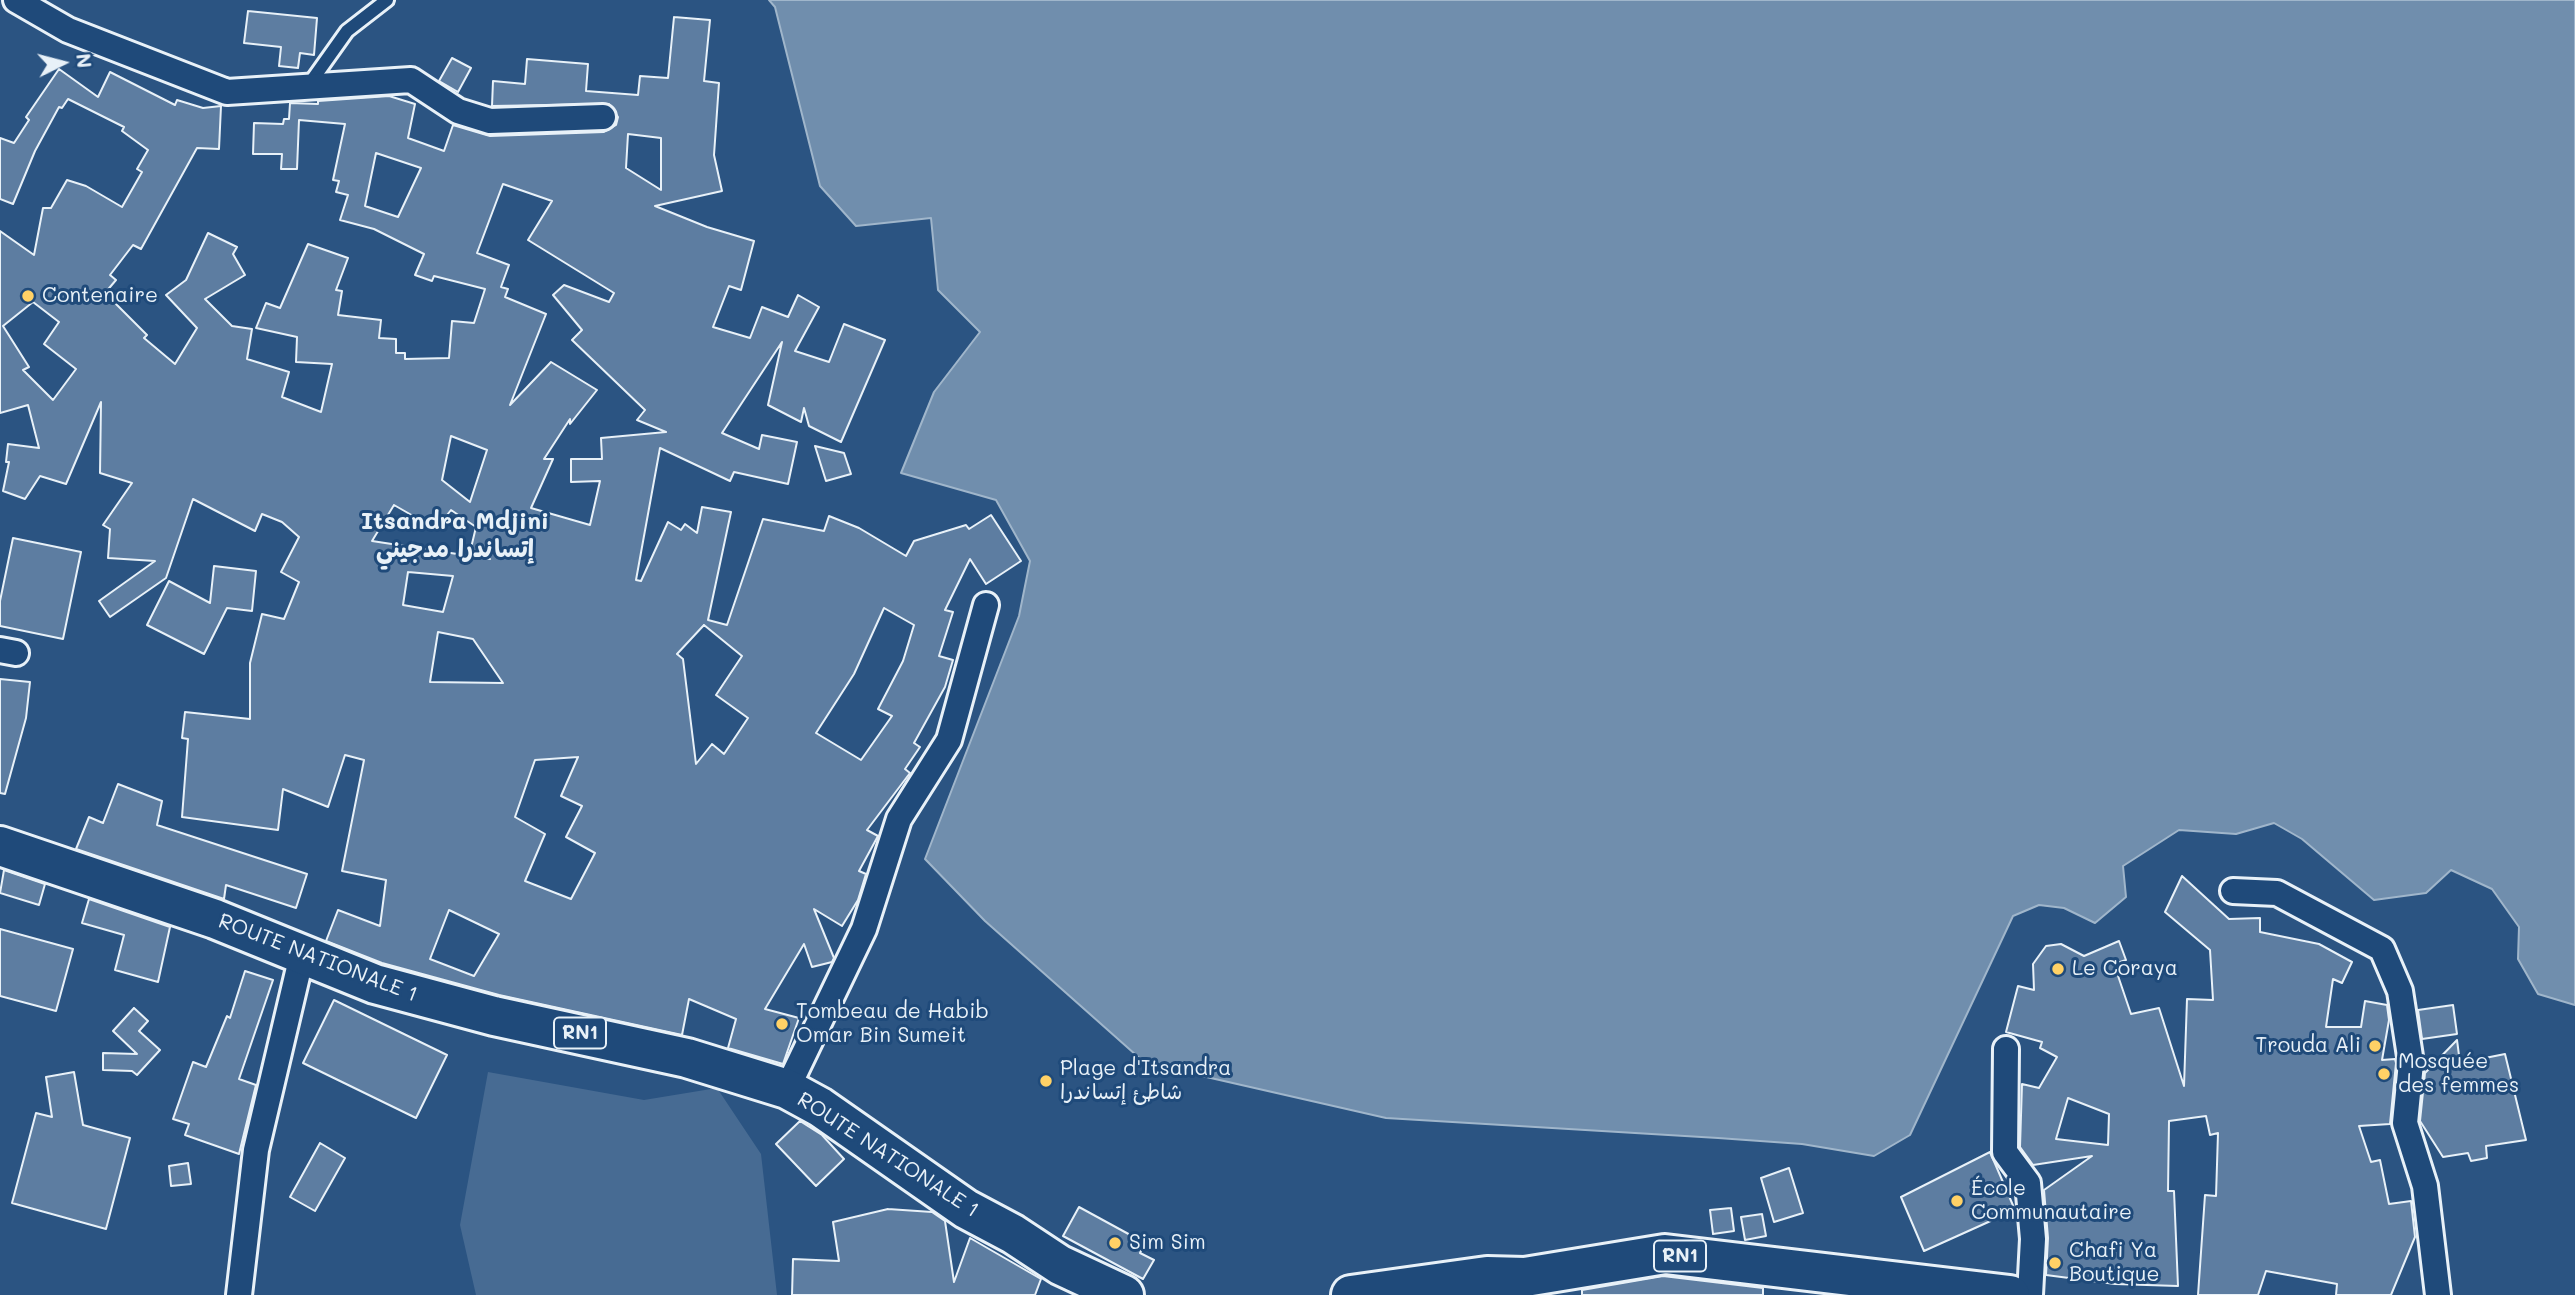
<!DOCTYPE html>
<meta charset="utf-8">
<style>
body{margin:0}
#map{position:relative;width:2575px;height:1295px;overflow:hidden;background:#2b5482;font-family:Mali,sans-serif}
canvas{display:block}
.north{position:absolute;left:28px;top:28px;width:70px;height:70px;-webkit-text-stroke:5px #1f4a7a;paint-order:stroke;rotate:84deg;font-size:19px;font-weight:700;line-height:28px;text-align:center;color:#e8f1f8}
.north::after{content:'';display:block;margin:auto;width:24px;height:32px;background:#e8f1f8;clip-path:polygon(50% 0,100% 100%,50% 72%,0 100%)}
</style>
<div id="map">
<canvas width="2575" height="1295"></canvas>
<div class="north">N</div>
</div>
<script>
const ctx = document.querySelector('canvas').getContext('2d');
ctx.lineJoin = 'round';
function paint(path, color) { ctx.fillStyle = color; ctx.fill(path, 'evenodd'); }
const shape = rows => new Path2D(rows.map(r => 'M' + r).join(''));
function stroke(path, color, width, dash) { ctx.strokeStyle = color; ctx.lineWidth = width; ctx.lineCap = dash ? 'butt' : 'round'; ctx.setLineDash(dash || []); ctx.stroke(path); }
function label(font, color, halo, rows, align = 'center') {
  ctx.font = font + ' Mali,"Playpen Sans Arabic",sans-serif'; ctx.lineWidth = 6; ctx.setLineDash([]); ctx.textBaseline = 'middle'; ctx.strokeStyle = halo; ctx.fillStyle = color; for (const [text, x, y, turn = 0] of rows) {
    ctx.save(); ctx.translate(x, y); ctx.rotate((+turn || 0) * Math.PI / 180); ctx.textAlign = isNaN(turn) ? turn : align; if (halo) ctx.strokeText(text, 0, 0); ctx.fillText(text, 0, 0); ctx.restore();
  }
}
paint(shape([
 [488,1072,644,1100,717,1088,761,1154,777,1295,476,1295,460,1225]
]), '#476b93');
const water = shape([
 [769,0,2575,0,2575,1005,2538,994,2518,959,2519,927,2492,889,2451,870,2426,893,2374,900,2302,839,2274,823,2236,834,2179,830,2123,866,2126,897,2095,923,2064,908,2039,905,2013,916,1910,1135,1874,1156,1802,1144,1718,1138,1386,1118,1145,1063,985,921,925,859,1019,616,1030,561,996,500,901,473,934,392,980,332,938,290,931,218,856,226,820,186,775,7,769,0]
]);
paint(water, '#708ead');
stroke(water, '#a0b6cb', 2);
const building = shape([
 [248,11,317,18,314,55,300,53,298,68,279,66,281,47,244,43,248,11],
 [674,17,710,20,704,81,719,83,714,155,722,191,655,206,707,227,754,241,741,290,729,286,713,327,750,338,762,307,788,317,798,295,819,307,795,351,829,362,844,324,885,340,841,442,809,426,804,408,801,422,768,405,782,342,722,433,759,449,762,435,797,442,788,484,734,472,730,481,660,448,636,580,641,581,668,522,681,530,685,524,697,533,702,507,731,512,708,620,727,625,763,519,824,531,829,516,859,528,906,556,914,541,966,525,969,529,991,515,1021,561,986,584,970,559,945,610,953,612,939,656,953,660,945,687,914,743,920,747,905,769,910,773,867,830,878,836,859,871,866,874,858,900,842,926,814,909,834,958,832,962,812,967,804,944,765,1009,799,1018,783,1064,728,1048,736,1019,689,999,682,1035,499,995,382,963,326,941,338,910,380,926,386,880,342,871,364,760,345,755,328,807,283,789,278,830,182,817,188,739,182,738,185,712,250,719,250,663,262,614,284,619,299,582,281,572,299,537,282,522,262,514,255,531,193,499,166,578,110,617,99,601,155,561,108,558,110,529,103,525,132,483,100,473,101,402,66,484,40,476,25,499,3,491,9,462,6,462,8,444,39,448,28,405,0,413,0,231,34,255,43,208,51,208,67,180,86,186,122,207,142,172,137,169,148,150,122,131,124,127,68,99,62,108,59,107,35,151,13,204,0,199,0,138,14,143,29,120,26,117,59,69,98,97,110,72,175,105,177,100,203,108,221,106,219,149,197,148,141,249,133,245,110,275,116,280,105,293,147,335,144,338,175,364,197,328,166,295,186,280,208,233,237,247,233,254,245,275,205,299,232,326,252,329,247,359,289,372,282,397,321,412,332,364,296,362,297,337,256,328,266,303,280,308,308,244,348,258,336,290,342,291,338,315,381,320,379,338,396,339,396,353,405,353,405,359,449,358,452,321,474,323,485,289,434,276,432,281,415,275,424,254,374,229,340,220,348,195,336,192,339,181,333,180,345,124,299,120,297,169,281,169,282,154,253,154,254,123,283,124,284,119,289,119,290,103,318,104,318,101,389,96,415,104,408,138,444,151,453,125,490,136,604,132,616,125,618,117,609,104,492,106,493,81,525,84,527,59,588,64,586,91,638,95,640,76,668,78,674,17],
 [628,134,661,138,661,190,626,168,628,134],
 [376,153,421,168,398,217,365,206,376,153],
 [503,184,552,201,528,240,614,293,609,302,564,285,553,295,582,330,572,340,645,410,637,420,666,432,601,438,602,459,571,459,571,482,600,481,590,525,531,508,553,459,544,459,570,419,570,424,597,390,551,362,510,405,546,314,505,297,508,289,501,287,509,265,477,253,503,184],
 [33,302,59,322,44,344,76,369,53,400,23,370,29,367,3,326,33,302],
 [451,436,487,450,470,502,442,480,451,436],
 [394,505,436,529,451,510,476,527,471,548,490,559,372,541,394,505],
 [408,572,453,576,443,612,403,605,408,572],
 [884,608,914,625,903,661,878,709,892,716,861,760,816,733,854,674,884,608],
 [704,625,742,656,716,695,748,718,724,754,712,744,696,764,683,659,677,654,704,625],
 [438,632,473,639,503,683,430,682,438,632],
 [578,757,561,796,582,806,566,837,595,853,571,899,525,881,545,834,515,817,535,760,578,757],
 [449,910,499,934,474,976,430,959,449,910],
 [452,58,471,68,458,92,439,81,452,58],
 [815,446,844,453,851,474,826,481,815,446],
 [13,538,81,552,63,639,0,626,0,601,13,538],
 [214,566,256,571,252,611,227,608,204,654,147,625,169,581,210,603,214,566],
 [0,679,30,682,26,718,5,794,0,793,0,679],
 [118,784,162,801,157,825,307,874,296,908,226,885,224,899,76,849,89,817,103,823,118,784],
 [4,870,45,884,39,905,0,893,4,870],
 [2182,876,2229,919,2260,918,2260,932,2319,944,2352,962,2342,983,2333,979,2326,1027,2361,1027,2365,1001,2387,1005,2389,1020,2382,1060,2395,1059,2396,1063,2390,1124,2359,1126,2371,1162,2380,1160,2389,1204,2411,1201,2415,1237,2391,1295,2336,1295,2337,1284,2266,1271,2258,1295,2198,1295,2205,1195,2216,1196,2218,1133,2210,1135,2206,1116,2169,1121,2168,1191,2174,1191,2178,1286,2115,1284,2046,1275,2048,1238,2044,1190,2092,1156,2033,1165,2020,1147,2022,1084,2039,1088,2057,1057,2040,1048,2042,1042,2006,1032,2018,986,2034,990,2033,964,2046,946,2061,944,2084,956,2119,941,2126,960,2114,964,2131,1014,2159,1008,2184,1086,2187,999,2213,1000,2210,950,2165,912,2182,876],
 [2068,1098,2109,1114,2108,1145,2056,1139,2068,1098],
 [89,899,170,927,158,982,115,970,124,935,82,923,89,899],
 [0,929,73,949,56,1011,0,996,0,929],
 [245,971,273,980,239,1079,256,1085,239,1154,185,1135,189,1124,173,1119,193,1062,206,1067,227,1016,230,1018,245,971],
 [334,1000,447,1055,416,1118,303,1063,334,1000],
 [2453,1005,2457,1034,2422,1039,2418,1010,2453,1005],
 [134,1008,148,1021,139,1031,160,1050,137,1075,132,1071,103,1070,103,1053,137,1054,113,1031,134,1008],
 [2457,1040,2460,1063,2505,1054,2526,1140,2486,1146,2487,1158,2471,1161,2468,1153,2443,1157,2420,1121,2425,1073,2457,1040],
 [74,1072,83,1125,130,1138,106,1229,12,1203,36,1113,52,1117,46,1077,74,1072],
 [800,1121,822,1135,844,1159,816,1186,776,1144,800,1121],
 [320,1143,345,1158,315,1211,290,1197,320,1143],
 [1990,1152,2015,1210,1924,1251,1901,1197,1990,1152],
 [188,1163,191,1184,171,1186,169,1166,188,1163],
 [1789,1168,1803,1213,1774,1222,1761,1178,1789,1168],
 [1079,1207,1145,1243,1140,1253,1154,1260,1143,1279,1063,1236,1079,1207],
 [1731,1208,1734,1231,1713,1234,1710,1210,1731,1208],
 [888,1209,932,1212,945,1221,954,1282,970,1238,1041,1279,1035,1295,792,1295,793,1259,839,1261,833,1222,888,1209],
 [1762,1214,1766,1236,1745,1240,1741,1217,1762,1214],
 [1663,1276,1763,1288,1763,1295,1582,1295,1582,1290,1663,1276]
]);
paint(building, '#5d7da1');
stroke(building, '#e8f1f8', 2);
const lane = shape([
 [308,86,347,31,387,0]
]);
const street = shape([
 [16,0,68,30,227,92,411,80,458,111,490,121,603,117],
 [0,650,16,653],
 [2233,891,2277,893,2382,949,2400,991,2411,1063,2405,1123,2425,1186,2438,1295],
 [2006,1049,2005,1152,2028,1183,2033,1239,2030,1295],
 [787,1089,864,929,899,819,949,740,986,605],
 [239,1295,256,1150,302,955]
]);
const primary = shape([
 [0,846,215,919,375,984,494,1016,687,1058,787,1089,820,1107,966,1209,1013,1234,1060,1265,1124,1295],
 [1351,1295,1487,1276,1525,1277,1665,1254,2010,1295]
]);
stroke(lane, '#e8f1f8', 18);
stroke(street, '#e8f1f8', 30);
stroke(primary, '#e8f1f8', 44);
stroke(lane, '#1f4a7a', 12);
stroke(street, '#1f4a7a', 24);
stroke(primary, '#1f4a7a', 38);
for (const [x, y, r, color] of [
 [28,296,7,"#ffd166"],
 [2058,969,7,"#ffd166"],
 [782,1024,7,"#ffd166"],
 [2375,1046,7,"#ffd166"],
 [2384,1074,7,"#ffd166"],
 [1046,1081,7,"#ffd166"],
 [1957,1201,7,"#ffd166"],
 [1115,1243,7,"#ffd166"],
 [2055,1263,7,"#ffd166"]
]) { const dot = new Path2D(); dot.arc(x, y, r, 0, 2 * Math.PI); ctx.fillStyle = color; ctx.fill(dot); stroke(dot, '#1f4a7a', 2.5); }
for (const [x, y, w] of [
 [580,1033,52],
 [1680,1256,52]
]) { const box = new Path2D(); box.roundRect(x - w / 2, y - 15.5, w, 31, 5); ctx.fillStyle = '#1f4a7a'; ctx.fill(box); stroke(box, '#e8f1f8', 2); }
label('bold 19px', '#e8f1f8', null, [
 ["RN1",580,1033],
 ["RN1",1680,1256]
]);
label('21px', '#e8f1f8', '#1f4a7a', [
 ["Contenaire",42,296],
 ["Le Coraya",2072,969],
 ["Tombeau de Habib",796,1012],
 ["Omar Bin Sumeit",796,1036],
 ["Trouda Ali",2361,1046,"right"],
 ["Mosquée",2398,1062],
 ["des femmes",2398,1086],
 ["Plage d'Itsandra",1060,1069],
 ["شاطئ إتساندرا",1060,1093],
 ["École",1971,1189],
 ["Communautaire",1971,1213],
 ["Sim Sim",1129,1243],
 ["Chafi Ya",2069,1251],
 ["Boutique",2069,1275]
], 'left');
label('21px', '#e8f1f8', '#1f4a7a', [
 ["ROUTE NATIONALE 1",318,958,21],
 ["ROUTE NATIONALE 1",888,1155,33]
]);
label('bold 24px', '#e8f1f8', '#1f4a7a', [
 ["Itsandra Mdjini",455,522],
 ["إتساندرا مدجيني",455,550]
]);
</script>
